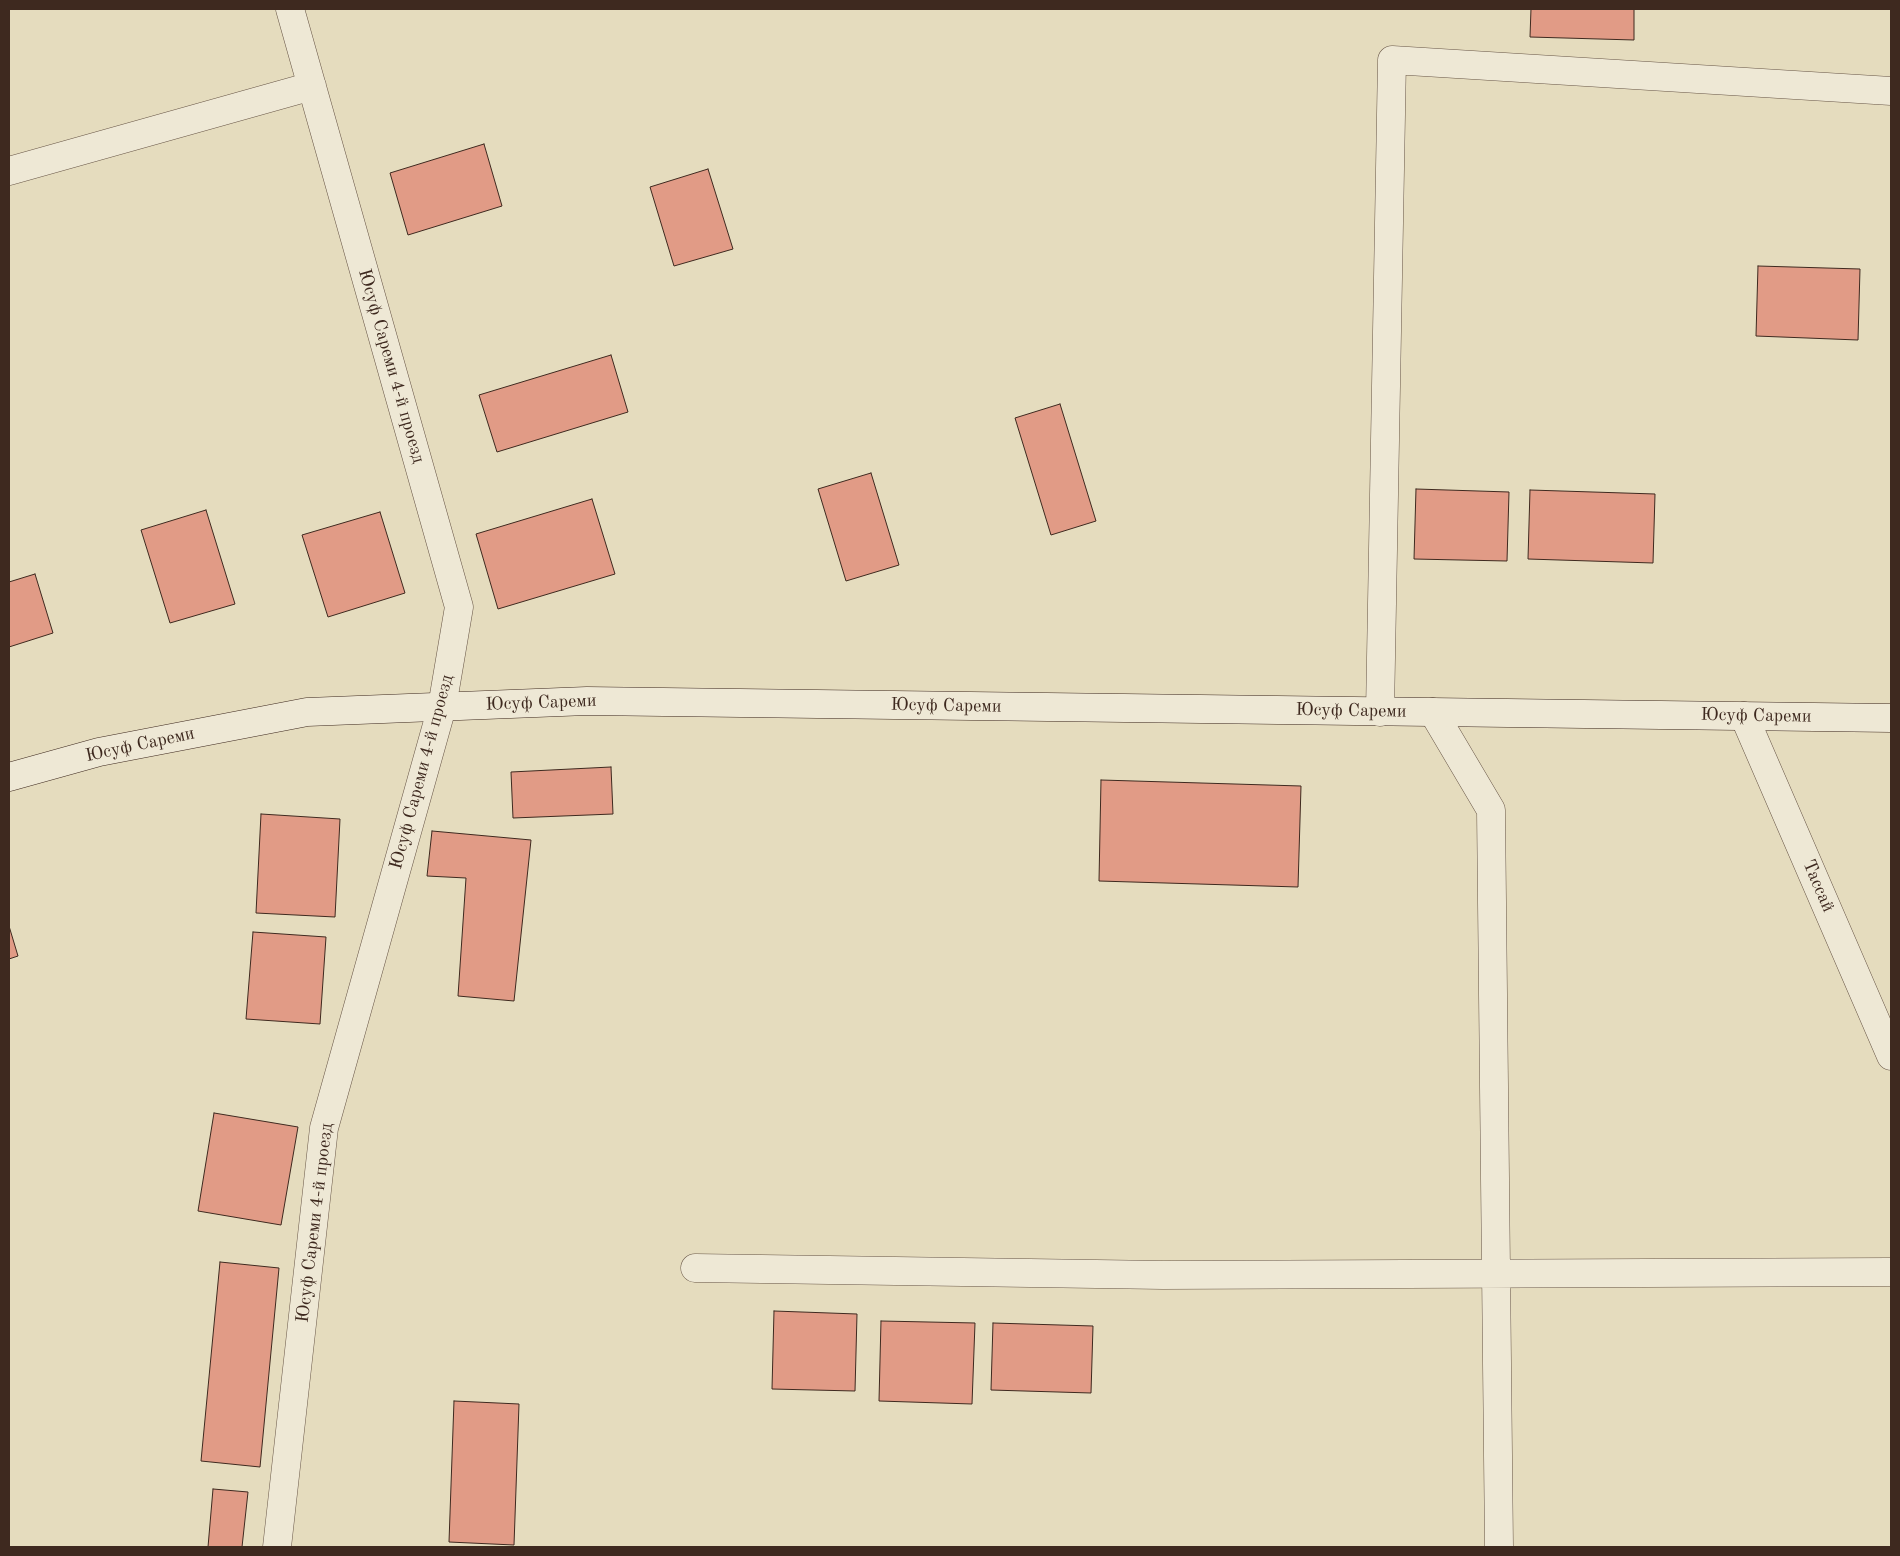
<!DOCTYPE html>
<meta charset="utf-8">
<style>
body{margin:0}
#map{position:relative;width:1900px;height:1556px;overflow:hidden;background:#e5dcbe;font-family:"Old Standard TT",serif}
canvas{display:block}
.frame{position:absolute;inset:0;border:10px solid #3e291f;pointer-events:none}
</style>
<div id="map">
<canvas width="1900" height="1556"></canvas>
<div class="frame"></div>
</div>
<script>
const ctx = document.querySelector('canvas').getContext('2d');
ctx.lineJoin = 'round';
function paint(path, color) { ctx.fillStyle = color; ctx.fill(path, 'evenodd'); }
const shape = rows => new Path2D(rows.map(r => 'M' + r).join(''));
function stroke(path, color, width, dash) { ctx.strokeStyle = color; ctx.lineWidth = width; ctx.lineCap = dash ? 'butt' : 'round'; ctx.setLineDash(dash || []); ctx.stroke(path); }
function label(font, color, halo, rows, align = 'center') {
  ctx.font = font + ' "Old Standard TT",serif'; ctx.lineWidth = 4; ctx.setLineDash([]); ctx.textBaseline = 'middle'; ctx.strokeStyle = halo; ctx.fillStyle = color; for (const [text, x, y, turn = 0] of rows) {
    ctx.save(); ctx.translate(x, y); ctx.rotate((+turn || 0) * Math.PI / 180); ctx.textAlign = isNaN(turn) ? turn : align; if (halo) ctx.strokeText(text, 0, 0); ctx.fillText(text, 0, 0); ctx.restore();
  }
}
const building = shape([
 [1531,9,1634,9,1634,40,1530,37,1531,9],
 [484,144,502,206,408,235,390,173,484,144],
 [708,169,733,249,674,266,650,187,708,169],
 [1758,266,1860,269,1858,340,1756,336,1758,266],
 [611,355,628,412,497,452,479,395,611,355],
 [1060,404,1096,521,1051,535,1015,418,1060,404],
 [871,473,899,565,846,581,818,489,871,473],
 [1416,489,1509,492,1507,561,1414,559,1416,489],
 [1530,490,1655,494,1653,563,1528,559,1530,490],
 [592,499,615,574,498,609,476,534,592,499],
 [206,510,235,604,170,623,141,530,206,510],
 [380,512,405,593,328,617,302,535,380,512],
 [35,574,53,633,9,647,9,582,35,574],
 [611,767,613,814,513,818,511,772,611,767],
 [1101,780,1301,786,1298,887,1099,881,1101,780],
 [261,814,340,819,335,917,256,913,261,814],
 [432,831,531,840,514,1001,458,996,466,878,427,876,432,831],
 [9,926,18,956,9,959,9,926],
 [253,932,326,937,320,1024,246,1019,253,932],
 [214,1113,298,1127,281,1225,198,1211,214,1113],
 [220,1262,279,1268,260,1467,201,1461,220,1262],
 [774,1311,857,1314,855,1391,772,1389,774,1311],
 [881,1321,975,1323,972,1404,879,1401,881,1321],
 [993,1323,1093,1326,1091,1393,991,1390,993,1323],
 [454,1401,519,1404,514,1545,449,1542,454,1401],
 [213,1489,248,1492,242,1547,208,1547,213,1489]
]);
paint(building, '#e19b86');
stroke(building, '#3e291f', 1);
const street = shape([
 [9,171,312,86],
 [1380,712,1392,60,1891,91],
 [1433,712,1491,810,1499,1547],
 [1744,716,1891,1056],
 [695,1268,1163,1275,1891,1272],
 [277,1547,324,1128,442,707,459,607,290,9]
]);
const secondary = shape([
 [9,777,99,752,307,712,587,701,1891,718]
]);
stroke(street, '#685647', 29);
stroke(secondary, '#3e291f', 29);
stroke(street, '#eee8d5', 28);
stroke(secondary, '#eee8d5', 28);
label('18px', '#3e291f', '#eee8d5', [
 ["Юсуф Сареми 4-й проезд",391,366,74],
 ["Юсуф Сареми",541,703,-2],
 ["Юсуф Сареми",946,706,1],
 ["Юсуф Сареми",1351,711,1],
 ["Юсуф Сареми",1756,716,1],
 ["Юсуф Сареми",140,745,-12],
 ["Юсуф Сареми 4-й проезд",422,772,-75],
 ["Тассай",1818,886,67],
 ["Юсуф Сареми 4-й проезд",315,1223,-83]
]);
</script>
